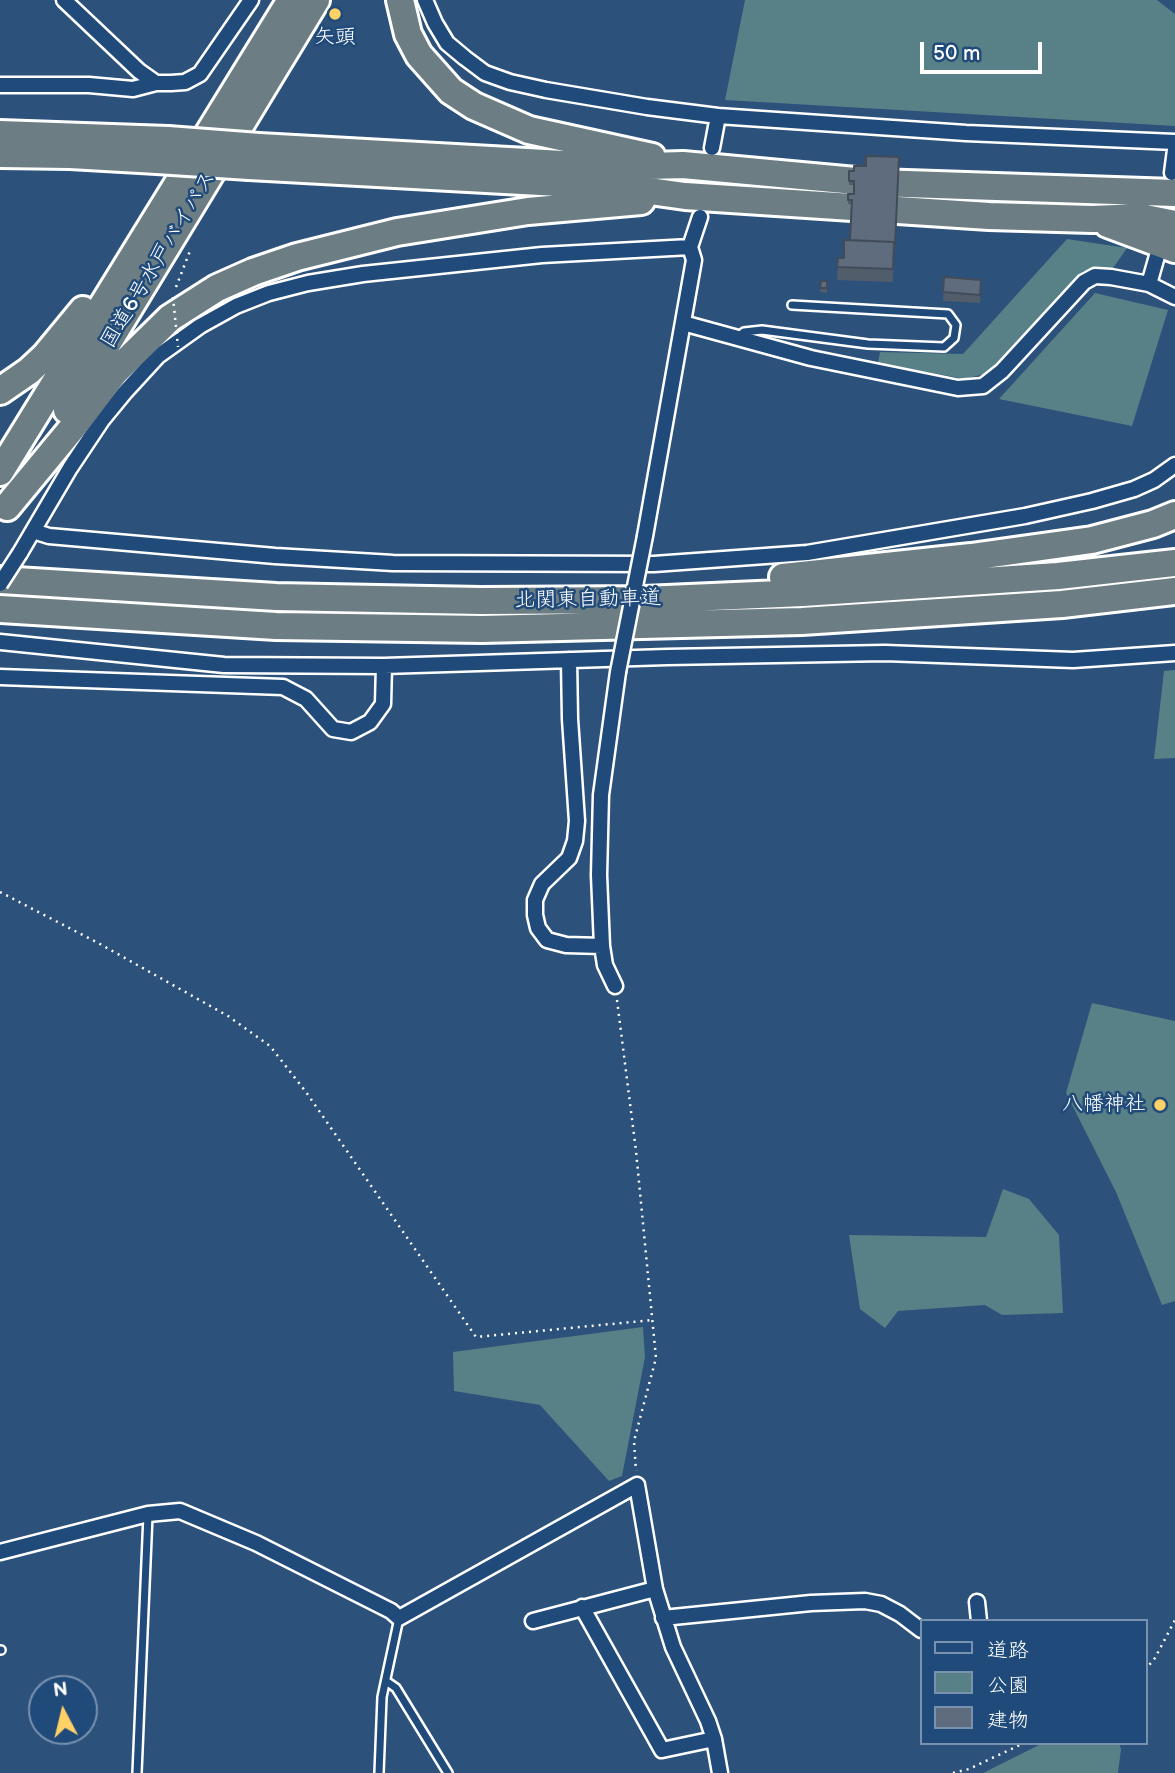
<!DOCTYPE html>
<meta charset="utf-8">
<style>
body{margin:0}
#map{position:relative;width:1175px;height:1773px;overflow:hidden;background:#2c517b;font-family:"Balsamiq Sans","Klee One",sans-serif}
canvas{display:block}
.legend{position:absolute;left:920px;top:1619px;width:228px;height:126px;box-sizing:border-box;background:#1f4a7a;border:2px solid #7992af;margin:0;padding:9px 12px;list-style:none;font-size:21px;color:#fff}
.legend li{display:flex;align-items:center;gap:14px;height:35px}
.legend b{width:35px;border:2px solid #7992af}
.north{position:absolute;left:28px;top:1675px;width:70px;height:70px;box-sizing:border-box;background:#1f4a7a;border:2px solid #7992af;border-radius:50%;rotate:353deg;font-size:19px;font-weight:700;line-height:28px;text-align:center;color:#fff}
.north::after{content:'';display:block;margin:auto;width:24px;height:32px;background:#ffd166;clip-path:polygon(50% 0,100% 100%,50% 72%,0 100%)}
.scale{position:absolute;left:920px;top:42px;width:122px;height:32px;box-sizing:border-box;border:4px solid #fff;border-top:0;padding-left:9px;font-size:21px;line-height:24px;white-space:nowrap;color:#fff;-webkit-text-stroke:5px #1f4a7a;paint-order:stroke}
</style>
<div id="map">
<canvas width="1175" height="1773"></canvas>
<ul class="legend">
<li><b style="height:9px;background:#1f4a7a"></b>道路</li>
<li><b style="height:19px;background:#578187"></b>公園</li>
<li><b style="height:19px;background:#5f6c7e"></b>建物</li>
</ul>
<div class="north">N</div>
<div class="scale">50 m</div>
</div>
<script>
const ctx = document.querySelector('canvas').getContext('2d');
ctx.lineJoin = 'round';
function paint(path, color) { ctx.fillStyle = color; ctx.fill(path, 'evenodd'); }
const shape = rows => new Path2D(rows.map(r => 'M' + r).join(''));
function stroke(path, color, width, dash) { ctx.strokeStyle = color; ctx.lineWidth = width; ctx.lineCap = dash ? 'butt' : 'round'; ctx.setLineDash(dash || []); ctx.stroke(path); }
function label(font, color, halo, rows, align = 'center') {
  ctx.font = font + ' "Balsamiq Sans","Klee One",sans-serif'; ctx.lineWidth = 5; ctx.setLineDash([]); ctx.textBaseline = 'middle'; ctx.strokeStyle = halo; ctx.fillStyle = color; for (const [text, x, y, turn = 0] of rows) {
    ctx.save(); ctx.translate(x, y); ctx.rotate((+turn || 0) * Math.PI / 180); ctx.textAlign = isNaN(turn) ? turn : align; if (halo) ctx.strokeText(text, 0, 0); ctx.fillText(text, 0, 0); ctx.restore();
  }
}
paint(shape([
 [745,0,1157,0,1175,14,1175,126,725,100],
 [1067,239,1127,248,1113,268,1083,271,988,373,965,379,878,363,880,352,963,354],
 [1095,293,1168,310,1132,426,999,399],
 [1175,670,1175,758,1154,759,1164,671],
 [1092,1003,1175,1021,1175,1301,1162,1305,1116,1192,1066,1093],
 [1003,1189,1029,1199,1059,1235,1063,1313,1002,1315,985,1305,898,1311,885,1328,860,1309,849,1235,986,1237],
 [643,1327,645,1357,622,1476,609,1481,540,1405,454,1391,453,1352],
 [1043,1743,1119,1743,1121,1749,1118,1773,983,1773]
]), '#578187');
const lane = shape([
 [737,338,744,332,762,330,868,344,944,347,954,338,956,325,948,314,792,305],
 [0,1650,1,1650],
 [386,1681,396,1688,448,1773],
 [137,1773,148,1515],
 [379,1773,382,1697,399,1618]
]);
const street = shape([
 [64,0,139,71,156,83,171,83,185,82,200,74,251,0],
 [425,0,435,23,447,43,465,58,485,73,510,82,546,90,647,107,718,116,966,133,1175,142],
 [0,85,89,85,133,89,156,83],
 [712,148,718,116],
 [1172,173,1175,150],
 [1149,284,1157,256],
 [683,323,811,358,958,388,983,386,1002,371,1084,282,1095,276,1111,277,1149,284,1175,297],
 [33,531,49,536,275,556,393,563,654,564,807,553,1025,516,1092,501,1134,489,1154,480,1175,465],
 [645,536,694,260,690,247,700,217],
 [20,553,70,468,102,420,125,392,158,356,200,326,236,306,269,293,308,283,363,274,542,255,690,247],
 [0,642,224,665,384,666,667,657,885,653,1073,660,1175,653],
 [569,660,570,719,577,821,575,841,569,858,542,884,535,900,535,915,538,928,547,940,566,945,602,946],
 [0,677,283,687,306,699,333,729,351,732,370,722,383,704,384,666],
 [615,986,605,965,602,946,599,875,601,795,618,672],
 [0,1552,148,1514,180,1511,256,1543,391,1611,399,1618,637,1485,655,1589,673,1647,708,1721,714,1739,720,1773],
 [977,1602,979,1621],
 [582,1607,662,1750,714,1739],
 [663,1618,811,1603,865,1601,881,1604,900,1614,921,1630],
 [533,1621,655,1589]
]);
const highway = shape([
 [400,0,408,34,419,55,451,91,474,106,529,130,652,157],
 [0,134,168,140],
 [259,147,616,167,683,165,877,183,1175,193],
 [0,154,70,155,157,160],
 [249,166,614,186,685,196,989,216,1092,219,1140,217,1175,224],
 [1108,224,1175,249],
 [0,391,29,371,45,356,83,310],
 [67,410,316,0],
 [0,472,291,0],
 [7,507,78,421,115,372,170,318,217,288,253,272,297,257,397,232,528,211,641,201],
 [783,577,971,557,1092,540,1153,524,1175,515],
 [0,580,276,597,481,601,644,600,803,593,1058,576,1175,563],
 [0,609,276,626,482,629,802,621,1062,604,1175,591]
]);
stroke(lane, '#fff', 12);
stroke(street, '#fff', 19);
stroke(highway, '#fff', 32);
stroke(shape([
 [176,287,190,251],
 [0,892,100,944,228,1016,270,1046,306,1092,476,1337,653,1320],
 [617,1000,636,1151,656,1358,634,1441,636,1471],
 [1145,1670,1155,1658,1175,1620],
 [953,1773,969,1769,1024,1743]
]), '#fff', 2.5, [2, 5]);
stroke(lane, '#1f4a7a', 7);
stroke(street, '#1f4a7a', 14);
stroke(highway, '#6c7e84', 26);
const streetBridge = shape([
 [0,584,20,553],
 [618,672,645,536]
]);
const highwayBridge = shape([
 [168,140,259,147],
 [157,160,249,166]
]);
stroke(streetBridge, '#fff', 19, []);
stroke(highwayBridge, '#fff', 32, []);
stroke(shape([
 [173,297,178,347]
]), '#fff', 2.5, [2, 5]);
stroke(streetBridge, '#1f4a7a', 14);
stroke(highwayBridge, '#6c7e84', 26);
paint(shape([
 [899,157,895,249,894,249,893,282,837,280,838,258,844,258,850,240,851,204,848,204,848,194,854,194,854,185,849,185,849,181,854,171,866,166],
 [944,277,981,289,980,303,943,301],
 [821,281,827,281,827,293,820,292]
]), '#525d6c');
const building = shape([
 [866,156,899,157,895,244,894,244,894,242,850,240,852,200,848,200,848,194,854,194,854,181,849,181,849,171,854,171,854,166,866,166,866,156],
 [844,240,894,242,893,269,837,267,838,258,844,258,844,240],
 [944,277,981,280,980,295,943,292,944,277],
 [821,281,827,281,827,288,820,288,821,281]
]);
paint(building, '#5f6c7e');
stroke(building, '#424c58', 2);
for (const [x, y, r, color] of [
 [335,14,7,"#ffd166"],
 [1160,1105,7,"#ffd166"]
]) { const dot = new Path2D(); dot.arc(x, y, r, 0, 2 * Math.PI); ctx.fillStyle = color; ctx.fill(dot); stroke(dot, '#1f4a7a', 2.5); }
label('21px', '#fff', '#1f4a7a', [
 ["矢頭",335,38],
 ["八幡神社",1146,1105,"right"]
]);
label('21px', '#fff', '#1f4a7a', [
 ["国道6号水戸バイパス",159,260,-59],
 ["北関東自動車道",588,600,-1]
]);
</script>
